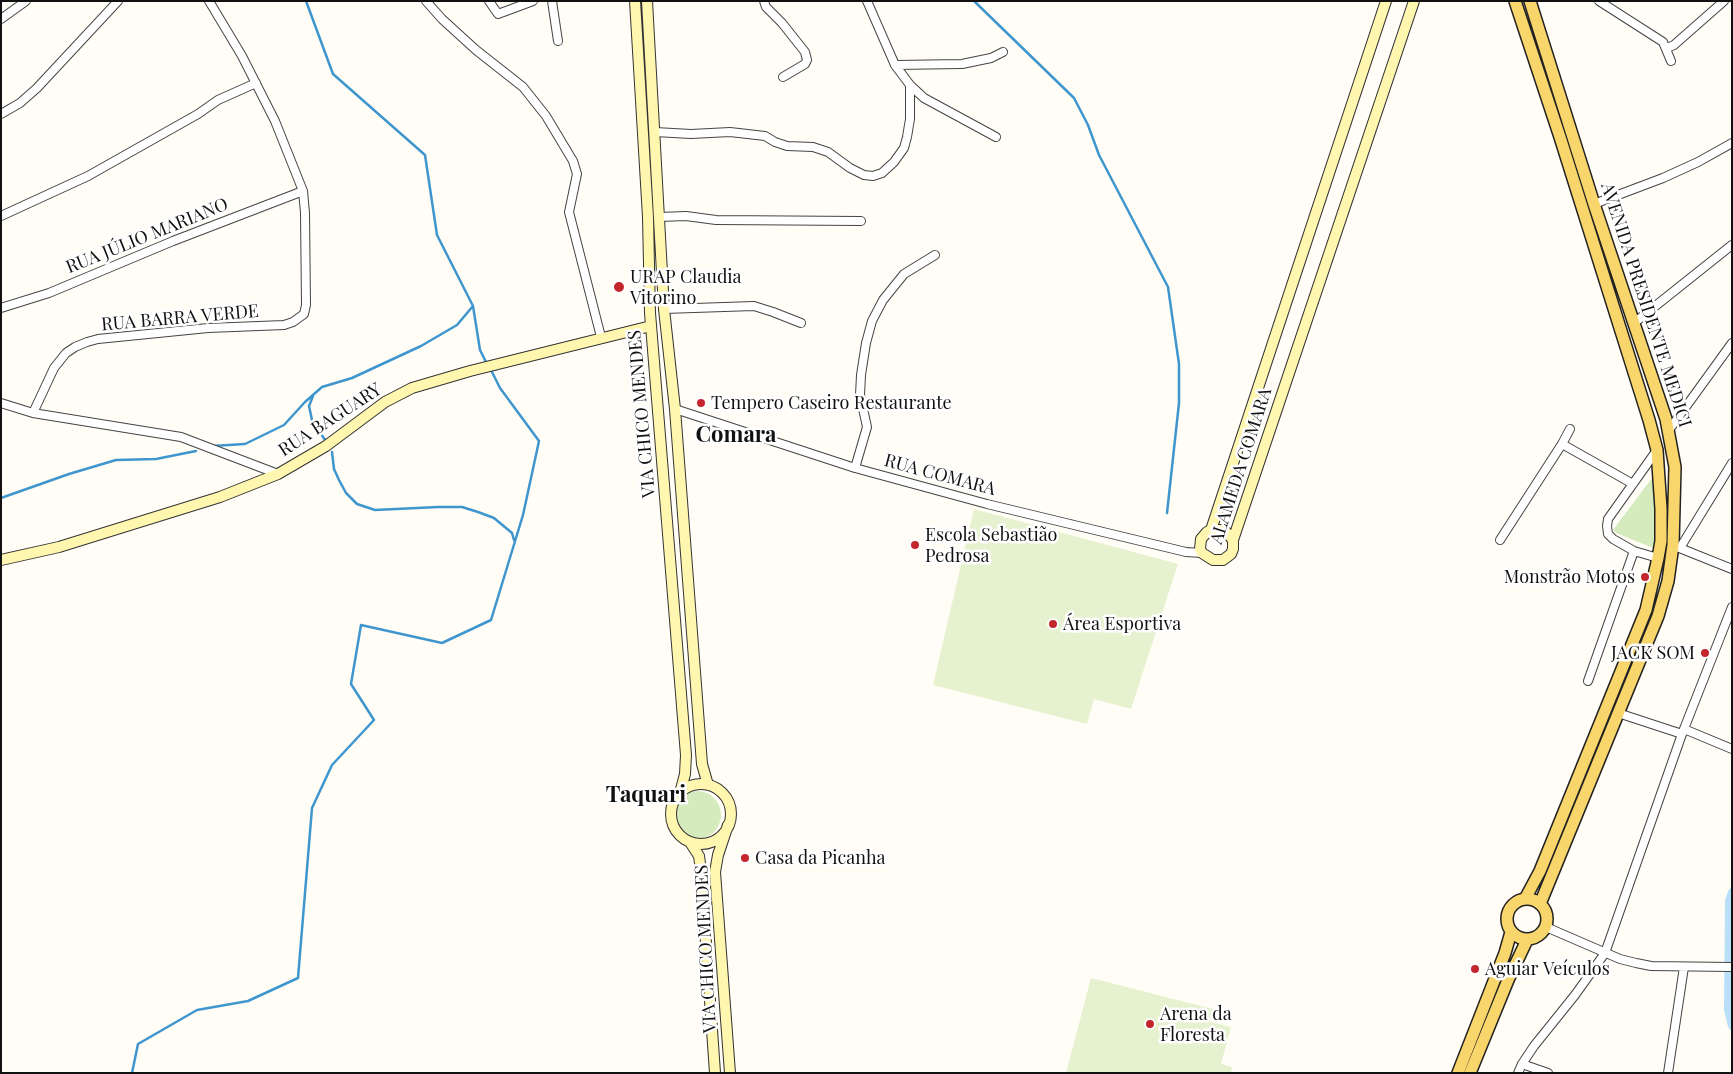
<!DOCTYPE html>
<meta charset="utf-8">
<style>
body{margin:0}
#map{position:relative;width:1733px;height:1074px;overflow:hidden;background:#fffdf5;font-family:"Playfair Display",serif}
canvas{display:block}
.frame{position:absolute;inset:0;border:2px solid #111;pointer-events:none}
</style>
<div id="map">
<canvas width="1733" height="1074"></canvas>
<div class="frame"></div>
</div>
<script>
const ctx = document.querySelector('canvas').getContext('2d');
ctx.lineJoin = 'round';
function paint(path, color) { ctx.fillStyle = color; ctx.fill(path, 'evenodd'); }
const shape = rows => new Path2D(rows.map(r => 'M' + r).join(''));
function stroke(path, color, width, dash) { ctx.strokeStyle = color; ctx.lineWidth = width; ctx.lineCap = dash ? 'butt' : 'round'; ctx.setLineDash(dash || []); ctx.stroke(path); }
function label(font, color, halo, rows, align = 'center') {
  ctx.font = font + ' "Playfair Display",serif'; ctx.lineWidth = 5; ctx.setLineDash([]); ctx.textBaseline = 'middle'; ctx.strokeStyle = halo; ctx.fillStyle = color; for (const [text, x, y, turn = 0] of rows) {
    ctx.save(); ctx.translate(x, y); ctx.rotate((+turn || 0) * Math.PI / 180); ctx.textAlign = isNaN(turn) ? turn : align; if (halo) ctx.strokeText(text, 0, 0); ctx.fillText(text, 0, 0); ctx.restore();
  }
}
paint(shape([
 [1655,474,1658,488,1656,549,1616,533,1613,530],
 '673 815a24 24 0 1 1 48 0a24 24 0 1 1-48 0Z'
]), '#d5ebbd');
paint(shape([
 [974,509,1178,564,1131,709,1094,699,1087,724,933,685],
 [1091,978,1213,1009,1210,1022,1231,1027,1221,1064,1232,1067,1231,1073,1066,1073]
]), '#e6f2cf');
stroke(shape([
 [306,1,333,74,425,155,437,235,473,306,480,350,487,364],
 [974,1,1074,98,1088,125,1099,155,1168,287,1179,364,1179,403,1167,513],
 [313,396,309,406,312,420,325,440],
 [212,446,245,444,284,425,305,402,322,387,352,378,421,346,457,325,473,306],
 [332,452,334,469,339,480,346,493,357,504,375,510,438,507,462,507,478,512,494,518,512,533,514,540],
 [1,498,69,474,116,460,156,459,196,451],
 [132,1073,138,1044,197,1010,248,1001,298,978,312,808,332,765,374,720,351,684,361,625,442,643,491,620,523,515,539,441,500,388,490,368]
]), '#3f96cf', 2.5);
stroke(shape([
 [1732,892,1729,901,1728,1010,1732,1026]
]), '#b9e0f7', 8);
const street = shape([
 [426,1,442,19,476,50,523,87,546,116,573,161,577,174,569,212,601,337],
 [489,1,498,14,533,1],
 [552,1,558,41],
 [764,1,766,7,782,23,805,52,807,60,805,64,783,77],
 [1599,1,1663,42,1671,61],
 [1,19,26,1],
 [1667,48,1674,45,1724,1],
 [895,65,962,64,991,58,1003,52],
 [910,85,924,98,996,137],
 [1,114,20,103,37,88,118,1],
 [655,132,691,134,730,132,765,136,775,142,787,146,813,147,828,152,850,168,864,175,873,176,882,173,894,162,904,148,907,137,910,119,910,85,895,65,867,1],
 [1594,204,1663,178,1698,162,1732,143],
 [1,216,88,176,198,114,218,100,256,83],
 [659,217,686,216,716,220,861,221],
 [1,308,49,293,173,241,303,191],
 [664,309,754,306,773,312,801,323],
 [1634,323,1732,245],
 [1,403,33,413,181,437,278,474],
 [675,409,855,468,987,504,1186,552,1202,553],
 [33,413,54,368,66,353,75,347,87,342,98,339,208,328,284,325,293,322,304,314,306,305,305,213,303,191,275,121,242,56,209,1],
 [1669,430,1732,343],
 [1562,444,1633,484],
 [1657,450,1608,519,1607,526,1608,534,1613,539,1634,551,1658,558],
 [855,468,867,427,860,395,861,375,866,343,872,321,883,300,904,274,935,255],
 [1500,540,1562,444,1570,429],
 [1677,547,1732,569],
 [1680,548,1732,463],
 [1588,681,1634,551],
 [1618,713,1682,734],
 [1684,729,1732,749],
 [1546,927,1620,959,1636,963,1651,966,1732,967],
 [1522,1064,1548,1073],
 [1518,1073,1522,1064,1534,1046,1575,995,1605,953,1682,734,1732,607],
 [1668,1073,1684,967]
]);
const secondary = shape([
 [635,1,648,217,650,313,686,755,685,774,680,793],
 [647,1,664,309,675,409,702,764,708,785],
 [1386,1,1211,530,1207,532,1201,539,1200,549,1202,553,1213,560,1223,560,1231,554,1233,549,1233,540,1414,1],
 [1211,530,1222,530,1226,532,1233,540],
 [1,560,59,547,220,497,278,474,326,446,385,402,412,388,470,371,651,326],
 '671 814a30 30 0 1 1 60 0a30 30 0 1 1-60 0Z',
 [728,825,718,855,715,872,730,1073],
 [690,842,699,856,701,871,715,1073]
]);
const primary = shape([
 [1515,1,1560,137,1649,420,1657,450,1661,509,1661,541,1658,558,1646,610,1540,871,1525,899],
 [1530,1,1594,204,1666,419,1675,467,1673,545,1668,581,1658,616,1540,904],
 '1507 919a20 20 0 1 1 40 0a20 20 0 1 1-40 0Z',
 [1458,1073,1505,953,1511,932],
 [1470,1073,1508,980,1527,940]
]);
stroke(street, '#444', 10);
stroke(secondary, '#333', 12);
stroke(primary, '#222', 14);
stroke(street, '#fff', 8);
stroke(secondary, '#fff6b0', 10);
stroke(primary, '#f9d66b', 11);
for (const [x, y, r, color] of [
 [619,287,6,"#c4262e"],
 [701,403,5,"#c4262e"],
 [915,545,5,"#c4262e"],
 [1645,577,5,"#c4262e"],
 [1053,624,5,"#c4262e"],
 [1705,653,5,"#c4262e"],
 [745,858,5,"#c4262e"],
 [1475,969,5,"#c4262e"],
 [1150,1024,5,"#c4262e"]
]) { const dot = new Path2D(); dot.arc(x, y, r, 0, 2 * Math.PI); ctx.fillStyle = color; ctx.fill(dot); stroke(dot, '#fff', 2); }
label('18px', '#111', '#fff', [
 ["RUA JÚLIO MARIANO",147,236,-22],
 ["AVENIDA PRESIDENTE MEDICI",1646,305,72],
 ["RUA BARRA VERDE",180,318,-5],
 ["VIA CHICO MENDES",642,414,-95],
 ["RUA BAGUARY",330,420,-33],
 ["ALAMEDA COMARA",1241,466,-72],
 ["RUA COMARA",940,475,15],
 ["VIA CHICO MENDES",706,949,-93]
]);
label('18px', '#111', '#fff', [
 ["URAP Claudia",630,277],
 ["Vitorino",630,298],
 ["Tempero Caseiro Restaurante",711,403],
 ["Escola Sebastião",925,535],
 ["Pedrosa",925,556],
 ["Monstrão Motos",1635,577,"right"],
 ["Área Esportiva",1063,624],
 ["JACK SOM",1695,653,"right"],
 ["Casa da Picanha",755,858],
 ["Aguiar Veículos",1485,969],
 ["Arena da",1160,1014],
 ["Floresta",1160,1035]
], 'left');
label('bold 22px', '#111', '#fff', [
 ["Comara",736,435],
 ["Taquari",646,795]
]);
</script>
